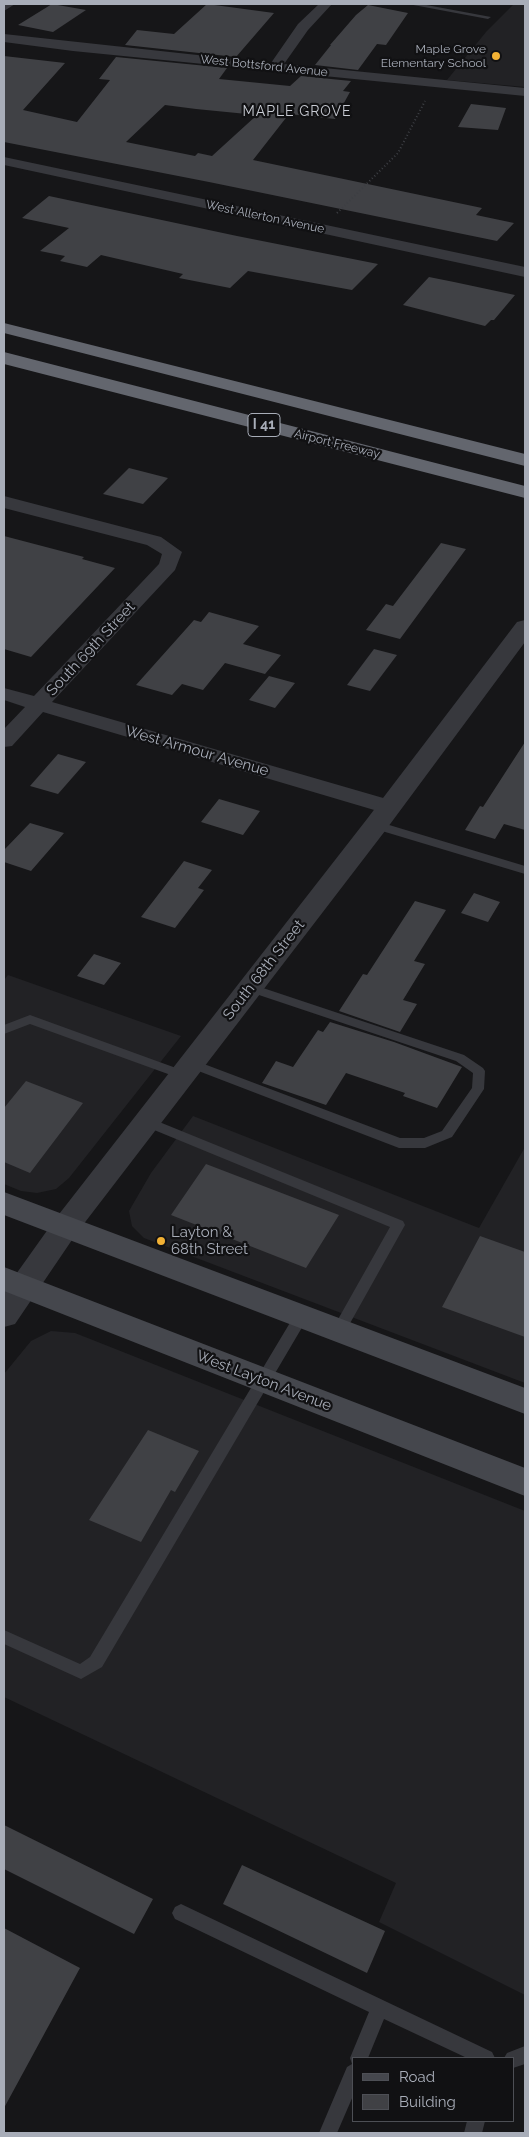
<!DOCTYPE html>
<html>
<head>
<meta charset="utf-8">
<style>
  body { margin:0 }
  #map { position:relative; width:529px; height:2137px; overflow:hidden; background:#161618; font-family:Raleway,sans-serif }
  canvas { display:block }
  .frame { position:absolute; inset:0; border:5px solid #a8adb8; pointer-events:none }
  .legend { position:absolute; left:352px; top:2057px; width:162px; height:65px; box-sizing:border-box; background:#111113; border:1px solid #4d4f55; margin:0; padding:6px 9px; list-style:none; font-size:15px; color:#a8adb8 }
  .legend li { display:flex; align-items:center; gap:10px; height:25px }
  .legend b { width:25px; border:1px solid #4d4f55 }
</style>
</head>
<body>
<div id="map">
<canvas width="529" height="2137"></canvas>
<div class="frame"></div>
<ul class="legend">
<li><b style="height:6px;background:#45474d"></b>Road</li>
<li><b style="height:14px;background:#404145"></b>Building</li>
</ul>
</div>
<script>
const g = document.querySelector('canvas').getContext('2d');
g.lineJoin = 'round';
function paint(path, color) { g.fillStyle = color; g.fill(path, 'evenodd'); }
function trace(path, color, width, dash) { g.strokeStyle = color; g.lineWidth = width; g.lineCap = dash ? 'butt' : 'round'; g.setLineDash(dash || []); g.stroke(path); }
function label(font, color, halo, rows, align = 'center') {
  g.font = font + ' Raleway,sans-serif'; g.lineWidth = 4.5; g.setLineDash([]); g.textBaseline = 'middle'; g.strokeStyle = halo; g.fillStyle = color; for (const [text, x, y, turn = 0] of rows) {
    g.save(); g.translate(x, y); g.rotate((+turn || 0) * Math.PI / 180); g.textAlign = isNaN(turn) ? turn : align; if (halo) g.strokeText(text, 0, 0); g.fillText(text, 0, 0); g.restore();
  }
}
paint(new Path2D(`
  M514,4H525V87L447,80L486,32Z
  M8,975L181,1036L69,1178L56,1189L37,1193L21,1191L4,1184V980Z
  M193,1116L479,1228L525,1147V1383L144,1238L132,1226L129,1211L151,1173Z
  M51,1331L75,1333L525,1511V1995L379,1922L396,1883L4,1697V1374L31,1341Z`), '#222225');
paint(new Path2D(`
  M52,4L86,10L53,32L18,25Z
  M207,4L274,13L236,57L125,45L137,30L174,34Z
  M368,5L408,13L386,45L377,44L358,70L315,65L331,45H330L356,15Z
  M4,56L65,63L23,110L77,122L110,80L99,79L116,57L227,68L219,79L290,86L301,76L351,81L343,91L350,92L335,119L289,114L253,160L482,208L476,215L514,223L497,241L209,182L4,142ZM165,105L196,109L257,115L212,156L198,153L195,156L126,142Z
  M471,104L506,108L498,130L458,127Z
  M49,196L237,236L378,264L352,290L248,271L230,288L179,278L183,274L101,255L87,267L60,261L65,256L40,251L69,228L22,218Z
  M429,277L454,282L515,295L494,320H491L485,326L403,305Z
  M129,468L168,478L143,504L103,494Z
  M4,536L84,557L82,559L115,568L31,657L4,649Z
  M441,543L466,549L400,639L366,630L386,604L393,606Z
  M209,612L259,626L243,644L281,655L265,674L225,663L203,690L182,684L172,695L136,685L194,620L201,622Z
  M374,649L397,655L370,691L347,685Z
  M269,676L295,683L275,708L249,700Z
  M525,742V830L504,824L495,839L465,830L480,806L483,807Z
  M58,754L86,762L58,794L30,786Z
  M219,799L260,811L243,835L201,822Z
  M30,823L64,833L31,871L4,862V850Z
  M184,861L212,870L198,888L204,890L175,928L141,917Z
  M474,893L500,902L488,922L461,913Z
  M415,901L446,910L414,961L425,964L403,1000L417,1004L400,1032L339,1011L363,974L367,975Z
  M94,954L121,963L104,985L77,976Z
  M330,1022L394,1042L462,1067L437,1108L403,1096L405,1093L346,1073L326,1105L262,1083L276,1061L293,1067L318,1030L323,1032Z
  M26,1081L83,1103L30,1173L4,1162V1108Z
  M206,1164L339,1215L306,1268L171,1215Z
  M480,1236L525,1252V1337L442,1307Z
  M148,1430L199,1451L175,1492L171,1490L141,1542L89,1520Z
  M4,1825L153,1899L134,1934L4,1869Z
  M242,1865L385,1931L367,1973L223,1904Z
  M4,1928L80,1968L4,2108Z`), '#404145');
trace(new Path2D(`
  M337,213L398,153L425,101`), '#3d3f44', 2, [1, 2.5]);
paint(new Path2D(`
  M408,4H421L491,17L488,19Z
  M376,821L525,866V874L372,828L370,825Z
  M251,984L464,1055L483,1068L485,1071L484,1089L452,1137L425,1148H399L188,1067L186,1064L188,1061H196L400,1138H424L442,1131L472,1088L473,1073L456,1061L247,991L245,988Z
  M30,1015L187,1072L189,1075L183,1080L179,1078L30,1024L4,1034V1025Z
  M147,1117L403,1221L405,1225L344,1334L339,1336L334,1334L332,1330L390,1227L142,1125L141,1122L142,1119Z
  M302,1309L307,1311L309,1315L307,1319L102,1667L81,1679L4,1644V1630L80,1664L90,1657L297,1311Z
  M181,1904L492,2052L495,2058H467L384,2019L368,2058H353V2096L337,2133H319L347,2067L352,2064L350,2058L369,2012L175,1919L172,1913L175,1907Z
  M525,2046V2064L513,2068V2058H504L507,2053Z
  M467,2121H485L482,2133H464Z`), '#37383d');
paint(new Path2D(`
  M4,4H15L4,11Z
  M319,4H332L308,30L284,64L525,88V96L73,51L4,42V34L271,63L298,24Z
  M4,157L525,267V277L4,165Z
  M4,496L161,537L182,552L175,570L52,702L397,802L400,807L397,812L389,814L381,812L43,712L12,746L4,747V729L25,707L4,700V688L34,696L159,564L162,554L147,545L4,508Z`), '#37383d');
paint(new Path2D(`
  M525,620V642L385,831L76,1234L15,1324L4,1327V1291L56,1218L367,819L517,622Z`), '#37383d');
paint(new Path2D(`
  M4,1192L525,1388V1414L4,1215Z
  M4,1267L525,1468V1496L4,1291Z`), '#45474d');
paint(new Path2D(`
  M4,323L525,454V466L4,333Z
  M4,352L525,486V498L4,364Z`), '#63666e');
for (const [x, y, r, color] of [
  [496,56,5,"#f2b134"],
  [161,1241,5,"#f2b134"]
]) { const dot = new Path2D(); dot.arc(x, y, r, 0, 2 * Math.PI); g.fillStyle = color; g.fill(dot); trace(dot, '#111113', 2); }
label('12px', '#a8adb8', '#111113', [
  ["Maple Grove",486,49],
  ["Elementary School",486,63]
], 'right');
label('12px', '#a8adb8', '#111113', [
  ["West Bottsford Avenue",264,66,6],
  ["West Allerton Avenue",265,217,12],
  ["Airport Freeway",337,444,14]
]);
g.letterSpacing = '1px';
label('14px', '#c9ccd4', '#111113', [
  ["MAPLE GROVE",297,112]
]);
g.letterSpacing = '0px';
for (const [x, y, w] of [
  [264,425,32]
]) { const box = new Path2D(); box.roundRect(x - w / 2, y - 11.5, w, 23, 4); g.fillStyle = '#111113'; g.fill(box); trace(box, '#a8adb8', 1); }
label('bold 14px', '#a8adb8', null, [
  ["I 41",264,425]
]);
label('15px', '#a8adb8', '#111113', [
  ["South 69th Street",91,649,-47],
  ["West Armour Avenue",197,751,16],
  ["South 68th Street",264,970,-52],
  ["West Layton Avenue",264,1381,21]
]);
label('15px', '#a8adb8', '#111113', [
  ["Layton &",171,1232],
  ["68th Street",171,1249]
], 'left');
</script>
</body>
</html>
